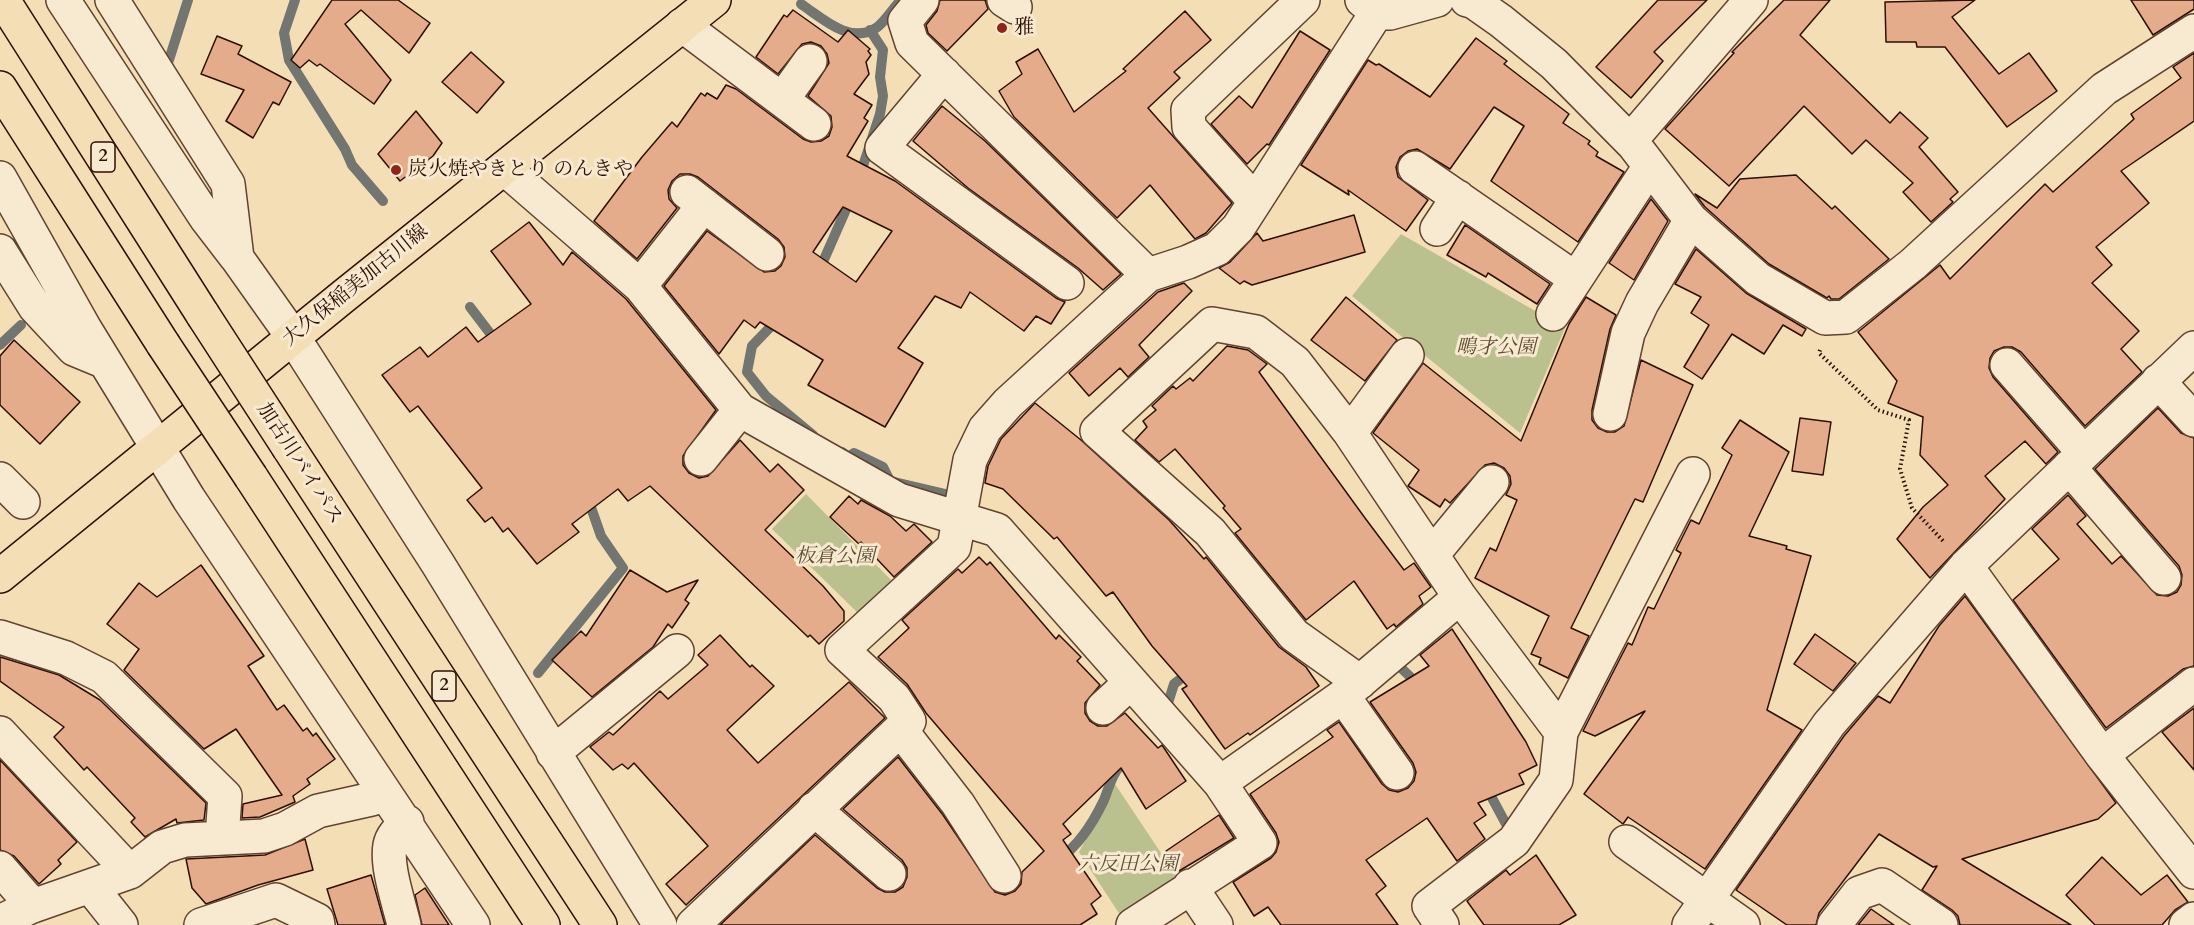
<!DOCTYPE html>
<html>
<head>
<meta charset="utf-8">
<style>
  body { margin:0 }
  canvas { display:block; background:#f4deb6 }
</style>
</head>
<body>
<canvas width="2194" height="925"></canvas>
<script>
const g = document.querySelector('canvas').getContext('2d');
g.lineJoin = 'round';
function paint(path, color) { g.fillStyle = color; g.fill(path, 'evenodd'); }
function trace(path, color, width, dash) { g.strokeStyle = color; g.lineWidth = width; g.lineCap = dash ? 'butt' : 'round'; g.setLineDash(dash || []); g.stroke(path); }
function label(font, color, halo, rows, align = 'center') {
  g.font = font + ' Cardo,"Noto Serif JP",serif'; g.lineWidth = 6; g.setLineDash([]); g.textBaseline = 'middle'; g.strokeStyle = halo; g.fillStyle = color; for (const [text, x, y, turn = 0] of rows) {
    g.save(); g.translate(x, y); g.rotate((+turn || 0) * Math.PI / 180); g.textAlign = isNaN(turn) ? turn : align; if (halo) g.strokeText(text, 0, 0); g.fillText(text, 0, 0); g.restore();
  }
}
paint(new Path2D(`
  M1401,234L1565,328L1520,433L1352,296Z
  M806,494L897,586L863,618L772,529Z
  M1115,784L1179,880L1122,918L1079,852Z`), '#bac18e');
trace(new Path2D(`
  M295,0L284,33L289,60L345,149L352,165L383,201
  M801,4C822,18 850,45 876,28C885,22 893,8 901,0
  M169,60L188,0
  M859,178L880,114L883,96L880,77L883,50L870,30
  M819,271L851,198
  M470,307L499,345
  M780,317L752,346L747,372L766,396L813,435
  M0,345L21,325
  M842,452L849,457L854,453L883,467L890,481L954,496
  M1400,667L1421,687
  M538,673L623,568L601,536L587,496
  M1168,703L1174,684L1191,671
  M1485,785L1506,824
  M1059,859C1078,846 1094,821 1104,800C1109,788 1111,776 1120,766`), '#727570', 10);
const building = new Path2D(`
  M332,0H398L430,23L409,53L361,10L345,24L391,80L374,104L320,64L317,66L309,60L300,68L291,60Z
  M940,0H985L988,9L947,51L928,33L926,25L937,11Z
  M1658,0H1707L1654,52L1663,61L1631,98L1596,67Z
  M1784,0H1830L1800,35L1890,123L1900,112L1928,138L1919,147L1958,192L1950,199L1953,202L1931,222L1903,192L1913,183L1866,140L1852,154L1804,106L1729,186L1665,129L1734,53L1732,52Z
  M1975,0L1952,17L1999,74L2029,53L2057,91L2007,127L1945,47H1917L1916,42H1886L1885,2Z
  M2131,0H2194V9L2153,35Z
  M793,10L838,42L848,30L870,49L868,51L871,55L866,62L869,74L854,94L872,105L864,118L868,121L847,156L895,181L1056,298L1065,302L1051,324L1036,316L1024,331L970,292L961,308L935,296L898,348L923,363L885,427L808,385L823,360L760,322L755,328L744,320L719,354L664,286L707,231L764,272L775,271L781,266L785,257L784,247L778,239L698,177L690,174H680L672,181L668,190L669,199L677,208L637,259L594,221L642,157L672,122L677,127L701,93L705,96L707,93L717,99L726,85L736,89L803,139L811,142L821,141L829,136L832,127L831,116L808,96L829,63L827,54L821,46L811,42L802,44L778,74L756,57L784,15L787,17ZM843,207L892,231L856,282L813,252Z
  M1185,11L1211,40L1174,72L1180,78L1148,108L1232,203L1206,233L1195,239L1150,185L1117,218L1014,117L999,91L1022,74L1016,62L1038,49L1074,112L1126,71L1123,69Z
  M1300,31L1330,50L1269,145L1267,144L1247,164L1211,124L1239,96L1252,108Z
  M217,36L242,46L238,54L291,82L279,105L273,102L253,138L226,121L244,90L201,74Z
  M1476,38L1507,61L1504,64L1569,114L1563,123L1590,141L1588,144L1598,152L1596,156L1624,172L1578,242L1491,181L1524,126L1494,107L1450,169L1417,149L1408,151L1400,157L1396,167L1398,177L1428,200L1406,231L1348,190L1349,195L1301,165L1368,60L1376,65L1379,64L1430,97Z
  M471,52L504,82L477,113L442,82Z
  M2194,53V121L2121,171L2149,203L2096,247L2112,265L2092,283L2139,331L2121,349L2142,372L2085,426L2021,352L2012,347H2004L1994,351L1990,358L1989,368L1993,377L2058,452L2046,464L2025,441L1985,476L2005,499L1930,578L1897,539L1923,507L1948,485L1920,455L1923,417L1888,403L1897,381L1858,332L1940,265L1950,279L2045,184L2053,192L2134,119L2131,114L2181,78L2173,67Z
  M942,106L985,141L1121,274L1103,290L1078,268L968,188L913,141Z
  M416,111L442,143L433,156L400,181L378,154Z
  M1796,175L1832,209L1835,206L1889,259L1839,299H1831L1829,296L1827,298L1769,264L1705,207L1695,194L1717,208L1740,179Z
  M1651,199L1668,221L1634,280L1609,263Z
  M1354,215L1365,252L1252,285L1244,281L1240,284L1219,268L1230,262L1257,233L1263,241Z
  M529,222L563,265L572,252L626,299L716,410L683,456V465L689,473L699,478L708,476L740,440L770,472L778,464L804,490L765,530L823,586L844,611V621L819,644L810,635L808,637L650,486L628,501L618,489L572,524L579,532L537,564L508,528L503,532L492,517L485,522L467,500L482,488L418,406L410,412L382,375L420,347L428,357L466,327L478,342L531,304L491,251Z
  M1465,225L1550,284L1537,304L1488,273L1486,277L1447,255Z
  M1696,249L1746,293L1806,329L1802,336L1783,325L1764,354L1732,334L1702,379L1684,367L1709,325L1691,313L1701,297L1675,284Z
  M1184,283L1192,291L1139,345L1149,357L1128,377L1120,368L1089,396L1069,373L1158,292Z
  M1346,297L1397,340L1365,381L1311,340Z
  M1586,297L1616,315L1610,329L1592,410V420L1598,428L1607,432H1615L1624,426L1641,360L1693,385L1643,502L1635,499L1571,628L1589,636L1568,678L1539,664L1541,658L1531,654L1549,616L1475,578L1490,548L1496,551L1517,500L1506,495L1511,484L1510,476L1504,468L1494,463L1485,465L1450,503L1445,499L1440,507L1408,486L1419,470L1373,433L1423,363L1521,441L1569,324Z
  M14,340L80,402L40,444L0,405V356Z
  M1227,346L1248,350L1267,364L1259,372L1365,518L1404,570L1414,563L1431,587L1419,596L1423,604L1396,627L1394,624L1387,629L1354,581L1306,620L1235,533L1241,529L1223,508L1225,506L1175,449L1159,462L1135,440L1147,427L1143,421L1156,410L1152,406L1173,386L1176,389L1190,378L1193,381Z
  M1035,403L1081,440L1169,520L1204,559L1206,557L1279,647L1306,667L1319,686L1250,735L1248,733L1225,749L1182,689L1187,686L1152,646L1113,592L1106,596L1057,537L1054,539L1003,489L985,483L988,466L1001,439Z
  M2158,408L2181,433L2194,438V666L2183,669L2106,728L2013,600L2059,559L2032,529L2068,495L2086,516L2077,524L2112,564L2121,556L2157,595L2168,596L2177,592L2181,585L2182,575L2179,566L2095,469Z
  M1800,418L1831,422L1823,475L1792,471Z
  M1740,420L1789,452L1749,536L1787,546L1786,549L1811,556L1767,710L1802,730L1705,869L1628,817L1623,824L1584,794L1645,711L1595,736L1583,731L1628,643L1632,645L1648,607L1654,609L1681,553L1676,550L1691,520L1699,524L1732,455L1722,448Z
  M849,496L858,504L861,500L890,516L906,531L914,524L932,542L894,577L861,542L859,544L830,517Z
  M979,557L987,565L990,562L1056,639L1059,635L1081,657L1077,661L1100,685L1085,703V713L1090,721L1098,726H1107L1125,713L1158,748L1162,745L1186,781L1146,809L1121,768L1063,824L1071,834L1063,840L1101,896L1091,904L1097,914L1080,925H720L815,835L877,888L885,892H895L903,887L907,877V868L902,860L843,809L898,757L943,815L995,892L1005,895L1015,891L1021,884L1022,872L1044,851L926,713L907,684L878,657L909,628L902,620L958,569L962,573Z
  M201,565L264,656L248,666L277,710L284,705L303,731L307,728L313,736L316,733L335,759L307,779L310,784L293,796L295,802L260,817L242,818L243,804L282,795L236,729L204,749L124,670L139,649L107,624L139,583L157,597Z
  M630,570L667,592L698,580L685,600L689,603L672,628L668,624L653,647L592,697L552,660L581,631L586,636Z
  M1965,596L2116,803L2098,819L1962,859L2071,925H1960L1958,916L1952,910L1922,890L1937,866L1933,867L1879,834L1819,913L1816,925H1787L1736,890L1844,736L1878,696L1890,703L1939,626Z
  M1452,629L1526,742L1537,765L1519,774L1524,784L1478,803L1486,815L1474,823L1485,839L1457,861L1427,818L1366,860L1386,886L1376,894L1398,925H1281L1268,907L1254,916L1233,882L1271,858L1276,852L1279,842L1276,833L1250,794L1333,737L1327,730L1339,722L1382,784L1389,790L1398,792L1408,788L1414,781L1416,772L1413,763L1370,702L1429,666L1420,655Z
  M1815,634L1856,663L1833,691L1794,664Z
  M720,635L750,667L752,665L774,686L727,730L758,763L849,682L885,718L686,905L666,884L708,846L634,763L628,769L622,764L613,770L590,747L609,732L613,735L660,691L668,699L708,665L698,655Z
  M0,657L59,675L100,700L206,803L204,820L177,823L176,819L145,837L131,822L135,818L87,767L84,770L54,737L64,727L0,681Z
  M2194,708V770L2162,732Z
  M0,760L77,842L58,860L61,864L39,884L14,856L0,850Z
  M1219,815L1234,838L1179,871L1166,851Z
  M305,839L313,870L258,885L206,904L192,888L186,859L265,855Z
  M1536,855L1576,915L1559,925H1484L1467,901L1506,870L1510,875Z
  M2102,857L2141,895L2167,875L2188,902L2175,910L2162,925H2095L2066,895Z
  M371,875L385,925H338L327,889Z
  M425,888L449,925H422L415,895Z
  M1871,909L1894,925H1858Z`);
paint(building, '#e4ac8a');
trace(building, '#2e0f04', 1.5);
const minor = new Path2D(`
  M63,0L206,218L236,257
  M112,0L228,184L237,258L293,337L438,564L660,925
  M922,0L905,21L912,43L1148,275
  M1004,0L1015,7
  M1362,0L1377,12L1390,13L1437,0
  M1467,0L1474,2L1501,21L1554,64L1634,145L1691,220L1758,279L1825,318L1846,317L1913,264L2104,89L2194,31
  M682,25L814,124
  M944,74L882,148L1067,283
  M782,100L810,61
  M1630,141L1751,0
  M504,168L640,286L740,410L899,500L997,530L1220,783L1260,843L1133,925
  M1415,168L1576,279
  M0,178L85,329L189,499L473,925
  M687,192L767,254
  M1254,200L1189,127L1188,110L1303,0
  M1437,229L1458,197
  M0,251L35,307L74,349L103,361
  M640,286L704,205
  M1553,314L1650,166
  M2007,365L2084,453
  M2158,381L2194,420
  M1610,414L1628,333L1642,303L1691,220
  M1350,433L1407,355
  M701,459L740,410
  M2069,467L2164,578
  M0,479L23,502
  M1432,555L1492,482
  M1966,566L2102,755L2194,872
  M0,637L66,658L104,677L225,796L222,838
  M1360,682L1294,635L1210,532L1097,431L1212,324L1256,332L1295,362L1350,433L1460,597L1561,732
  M1343,696L1397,773
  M1103,708L1130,683
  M900,729L958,804L1004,876
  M0,733L130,872
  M553,753L677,651
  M2102,755L2194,684
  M1220,783L1343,696L1460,597
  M814,809L889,874
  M1626,842L1743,925
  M0,868L33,906
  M90,886L121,925
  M1190,886L1216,925
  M0,922L30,907L130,872L162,847L185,840L264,836L285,829L318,811L372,799
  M201,925L276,900L317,920L318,925
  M404,925C399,903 386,867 390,845C392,835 400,829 407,822
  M693,925L909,721L894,698L842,650L954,547L970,460L985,429L1008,403L1148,275L1188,262L1217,249L1238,228L1377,12
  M1442,925L1429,906L1514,841L1556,780L1561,732L1693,474
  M1689,925L1829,724L1966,566L2194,348
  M1834,925L1859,893L1882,885L1941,925
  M2186,925L2194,919`);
const major = new Path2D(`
  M0,576L345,295L714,0`);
const highway = new Path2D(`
  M3,0L203,315
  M0,88L163,344
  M289,448L600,925
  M251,477L543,925`);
trace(minor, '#604330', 36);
trace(major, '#2e0f04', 36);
trace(highway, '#2e0f04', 36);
trace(new Path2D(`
  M1820,350L1819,353L1878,410L1909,420L1900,469L1912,508L1945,543`), '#2e0f04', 4, [1.5, 3]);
trace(minor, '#f8ead0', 33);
trace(major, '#f4deb6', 33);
trace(highway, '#f4deb6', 33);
const highwayBridge = new Path2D(`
  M203,315L289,448
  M163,344L251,477`);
trace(highwayBridge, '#2e0f04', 36, []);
trace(highwayBridge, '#f4deb6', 33);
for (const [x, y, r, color] of [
  [1002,28,6,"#8f2418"],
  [396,170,6,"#8f2418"]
]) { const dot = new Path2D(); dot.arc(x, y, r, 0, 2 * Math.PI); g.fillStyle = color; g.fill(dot); trace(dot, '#f8ead0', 2); }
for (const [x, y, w] of [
  [103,157,24],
  [444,686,24]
]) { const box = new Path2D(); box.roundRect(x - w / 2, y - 15, w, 30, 4.5); g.fillStyle = '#f8ead0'; g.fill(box); trace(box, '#2e0f04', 1.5); }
label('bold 18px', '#2e0f04', null, [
  ["2",103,157],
  ["2",444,686]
]);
label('20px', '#2e0f04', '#f8ead0', [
  ["雅",1014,28],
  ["炭火焼やきとり のんきや",408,170]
], 'left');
label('20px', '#2e0f04', '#f8ead0', [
  ["大久保稲美加古川線",356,286,-39],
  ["加古川バイパス",299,464,57]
]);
label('italic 20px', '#5f4d34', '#f8ead0', [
  ["鴫才公園",1496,348],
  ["板倉公園",835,557],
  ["六反田公園",1128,865]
]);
</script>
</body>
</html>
